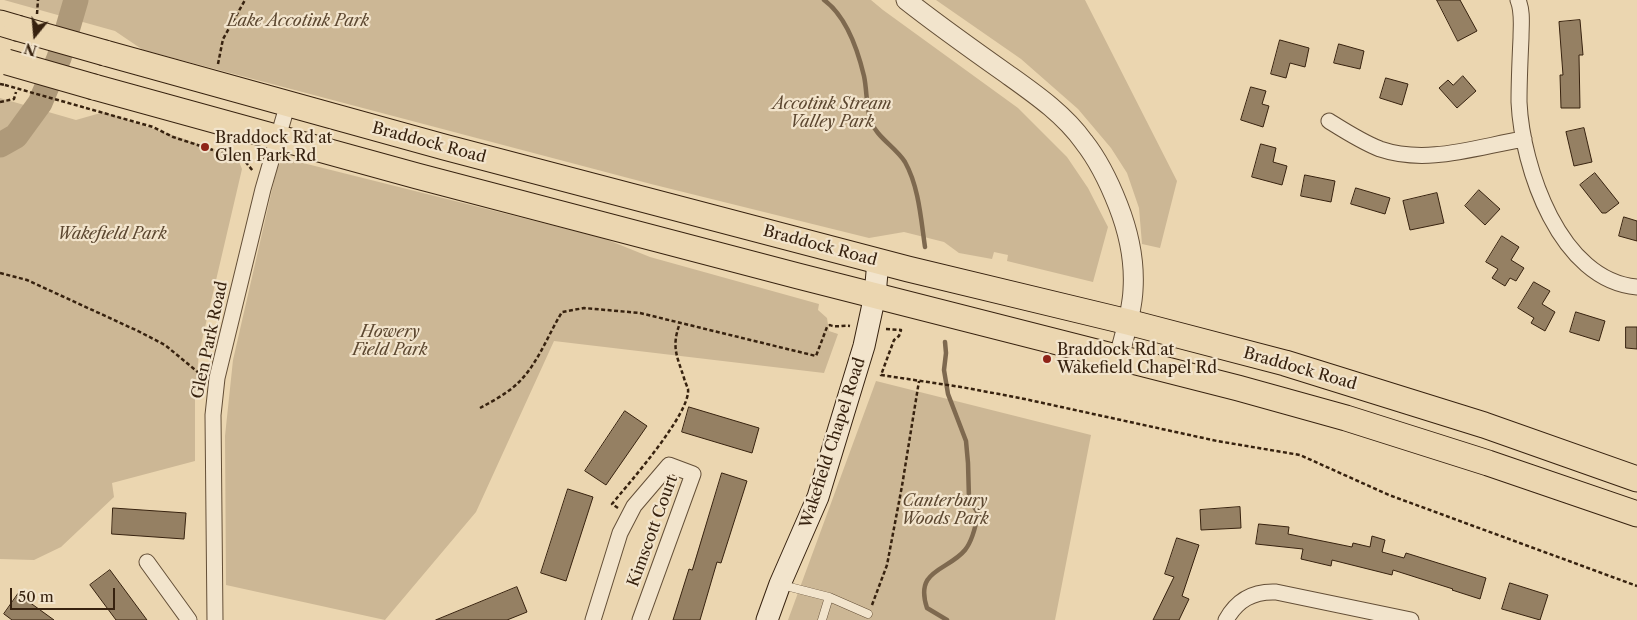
<!DOCTYPE html>
<html>
<head>
<meta charset="utf-8">
<style>
  body { margin:0 }
  #map { position:relative; width:1637px; height:620px; overflow:hidden; background:#ebd6b0; font-family:"Libre Caslon Text",serif }
  canvas { display:block }
  .north { position:absolute; left:10px; top:10px; width:50px; height:50px; -webkit-text-stroke:4px #f2e4cc; paint-order:stroke; rotate:197deg; font-size:14px; font-weight:700; line-height:20px; text-align:center; color:#37220f }
  .north::after { content:''; display:block; margin:auto; width:18px; height:22px; background:#37220f; clip-path:polygon(50% 0,100% 100%,50% 72%,0 100%) }
  .scale { position:absolute; left:10px; top:588px; width:105px; height:22px; box-sizing:border-box; border:2px solid #37220f; border-top:0; padding-left:6px; font-size:15px; line-height:18px; white-space:nowrap; color:#37220f; -webkit-text-stroke:4px #f2e4cc; paint-order:stroke }
</style>
</head>
<body>
<div id="map">
<canvas width="1637" height="620"></canvas>
<div class="north">N</div>
<div class="scale">50 m</div>
</div>
<script>
const g = document.querySelector('canvas').getContext('2d');
g.lineJoin = 'round';
function paint(path, color) { g.fillStyle = color; g.fill(path, 'evenodd'); }
function trace(path, color, width, dash) { g.strokeStyle = color; g.lineWidth = width; g.lineCap = dash ? 'butt' : 'round'; g.setLineDash(dash || []); g.stroke(path); }
function label(font, color, halo, rows, align = 'center') {
  g.font = font + ' "Libre Caslon Text",serif'; g.lineWidth = 4.5; g.setLineDash([]); g.textBaseline = 'middle'; g.strokeStyle = halo; g.fillStyle = color; for (const [text, x, y, turn = 0] of rows) {
    g.save(); g.translate(x, y); g.rotate((+turn || 0) * Math.PI / 180); g.textAlign = isNaN(turn) ? turn : align; if (halo) g.strokeText(text, 0, 0); g.fillText(text, 0, 0); g.restore();
  }
}
paint(new Path2D(`
  M4,0H871L883,10L1018,108L1067,157L1088,188L1108,227L1093,282L1007,261L1008,255L994,252L992,259L959,253L944,242L904,232L869,238L651,184L143,50L115,31Z
  M936,0H1085L1177,181L1160,248L1142,244L1139,208L1127,173L1111,148L1078,109L1021,59Z
  M0,98L76,120L104,112L237,157L242,169L199,353L195,396V461L112,483L114,497L61,547L34,560L0,559Z
  M287,159L603,238L650,257L819,304L818,310L827,318L829,331L838,334L824,373L554,341L476,512L385,620L226,585L225,436L233,360L277,168L281,162Z
  M876,381L1091,435L1055,620H788Z`), '#ccb795');
trace(new Path2D(`
  M824,0C846,16 858,51 864,76C867,90 866,105 870,118C875,137 895,146 905,162C919,187 921,220 925,247
  M945,342L946,353L944,370L948,394L966,441L968,463L969,499L978,513C976,525 973,540 965,550C948,571 914,569 927,608L947,620`), '#7e694f', 4.5);
trace(new Path2D(`
  M0,145L16,136L40,103L59,58L76,0`), '#ae9979', 25);
const building = new Path2D(`
  M1437,0H1460L1477,31L1458,41Z
  M1580,20L1583,55H1579L1580,108H1561L1560,75H1563L1559,22Z
  M1280,40L1309,48L1305,67L1290,63L1286,78L1271,74Z
  M1339,44L1364,51L1360,69L1334,63Z
  M1463,76L1476,91L1457,108L1439,88L1448,80L1453,85Z
  M1386,78L1408,84L1402,105L1380,98Z
  M1251,87L1266,91L1262,104L1269,106L1263,127L1241,120Z
  M1584,128L1592,162L1574,166L1566,132Z
  M1261,144L1276,148L1273,162L1287,166L1282,185L1252,177Z
  M1595,173L1619,203L1606,213H1602L1580,185Z
  M1305,175L1335,181L1331,202L1301,196Z
  M1356,188L1390,198L1385,214L1351,204Z
  M1479,190L1500,209L1485,225L1465,206Z
  M1437,193L1444,223L1410,230L1403,201Z
  M1624,217L1637,221V241L1619,236Z
  M1502,236L1519,247L1511,260L1524,268L1516,281L1510,278L1505,286L1492,278L1498,269L1486,262Z
  M1534,282L1550,291L1542,304L1555,312L1545,331L1531,323L1534,318L1518,308Z
  M1576,312L1605,321L1599,341L1570,332Z
  M1626,327H1637V349L1626,348Z
  M689,407L759,428L752,453L682,432Z
  M625,411L647,426L606,485L585,471Z
  M722,473L747,481L721,563L717,562L700,620H673L689,569L692,570Z
  M568,489L593,497L566,581L541,573Z
  M1240,507L1241,528L1201,530L1200,510Z
  M113,508L186,513L184,539L112,534Z
  M1259,524L1289,527L1288,534L1352,547L1353,543L1370,547L1372,536L1385,540L1382,552L1404,558L1406,553L1486,578L1480,599L1452,590L1453,589L1393,570L1392,575L1332,560L1331,566L1301,559L1303,549L1256,544Z
  M1177,538L1199,545L1182,596L1189,599L1179,620H1153L1174,577L1165,574Z
  M110,570L147,620H116L90,585Z
  M1510,583L1548,595L1540,620L1502,609Z
  M517,587L527,612L507,620H436Z
  M18,594L54,620H12L4,614Z`);
paint(building, '#958063');
trace(building, '#37220f', 1);
const service = new Path2D(`
  M782,585L829,597L822,620
  M829,597L868,614`);
const minor = new Path2D(`
  M1518,0C1523,12 1521,25 1521,38C1520,59 1519,81 1519,102C1522,167 1560,281 1637,287
  M1329,121C1345,131 1362,142 1380,149C1427,165 1476,147 1524,139
  M147,562L189,620
  M215,620L213,415L217,378L263,189L288,103
  M593,620L620,533L634,506L669,465L693,474L640,620
  M1226,620C1237,600 1253,591 1276,592L1411,620`);
const tertiary = new Path2D(`
  M906,0C939,26 973,50 1007,74C1035,94 1064,114 1084,142C1099,161 1109,182 1118,205C1129,233 1135,260 1133,290C1132,313 1124,336 1119,357`);
const secondary = new Path2D(`
  M767,620L780,584L818,497L864,346L875,295L878,261`);
const primary = new Path2D(`
  M0,23L17,28
  M105,53L444,147L908,269L1128,322L1285,363L1484,425L1637,479
  M94,87L417,176L798,276L1238,388L1346,418L1488,463L1637,514`);
trace(service, '#644f37', 9);
trace(minor, '#644f37', 17);
trace(tertiary, '#644f37', 21);
trace(secondary, '#37220f', 23);
trace(primary, '#37220f', 27);
trace(new Path2D(`
  M37,14L38,0
  M218,64L223,39L245,0
  M0,84L5,85
  M0,102L14,99L16,92
  M86,108L153,127L173,137L244,160L253,171
  M0,273L27,280L138,331L165,345L199,373L205,375
  M886,329L901,330L899,336L894,340L881,375L961,387L1020,398L1217,441L1300,455L1389,495L1637,586
  M480,408C493,401 508,393 519,382C538,363 548,335 562,312L584,308L640,313L816,356L827,327L830,325C836,328 843,325 850,326
  M618,508L612,504C629,483 691,413 688,389C687,386 685,382 684,378C677,356 671,347 680,323
  M872,605L887,565L902,486L919,381`), '#37220f', 2.5, [4, 2.5]);
trace(service, '#f2e4cc', 8);
trace(minor, '#f2e4cc', 15);
trace(tertiary, '#f2e4cc', 19);
trace(secondary, '#f2e4cc', 21);
trace(primary, '#ebd6b0', 25);
const primaryBridge = new Path2D(`
  M17,28L105,53
  M7,62L94,87`);
trace(primaryBridge, '#37220f', 27, []);
trace(new Path2D(`
  M5,85L86,108`), '#37220f', 2.5, [4, 2.5]);
trace(primaryBridge, '#ebd6b0', 25);
for (const [x, y, r, color] of [
  [205,147,5,"#8f2418"],
  [1047,359,5,"#8f2418"]
]) { const dot = new Path2D(); dot.arc(x, y, r, 0, 2 * Math.PI); g.fillStyle = color; g.fill(dot); trace(dot, '#f2e4cc', 2); }
label('italic 16px', '#5c4730', '#f2e4cc', [
  ["Lake Accotink Park",298,21],
  ["Accotink Stream",832,104],
  ["Valley Park",832,122],
  ["Wakefield Park",112,234],
  ["Howery",390,332],
  ["Field Park",390,350],
  ["Canterbury",945,501],
  ["Woods Park",945,519]
]);
label('16px', '#37220f', '#f2e4cc', [
  ["Braddock Rd at",215,138],
  ["Glen Park Rd",215,156],
  ["Braddock Rd at",1057,350],
  ["Wakefield Chapel Rd",1057,368]
], 'left');
label('16px', '#37220f', '#f2e4cc', [
  ["Braddock Road",429,143,15],
  ["Braddock Road",820,246,15],
  ["Glen Park Road",210,340,-78],
  ["Braddock Road",1300,369,16],
  ["Wakefield Chapel Road",833,443,-72],
  ["Kimscott Court",653,531,-70]
]);
</script>
</body>
</html>
